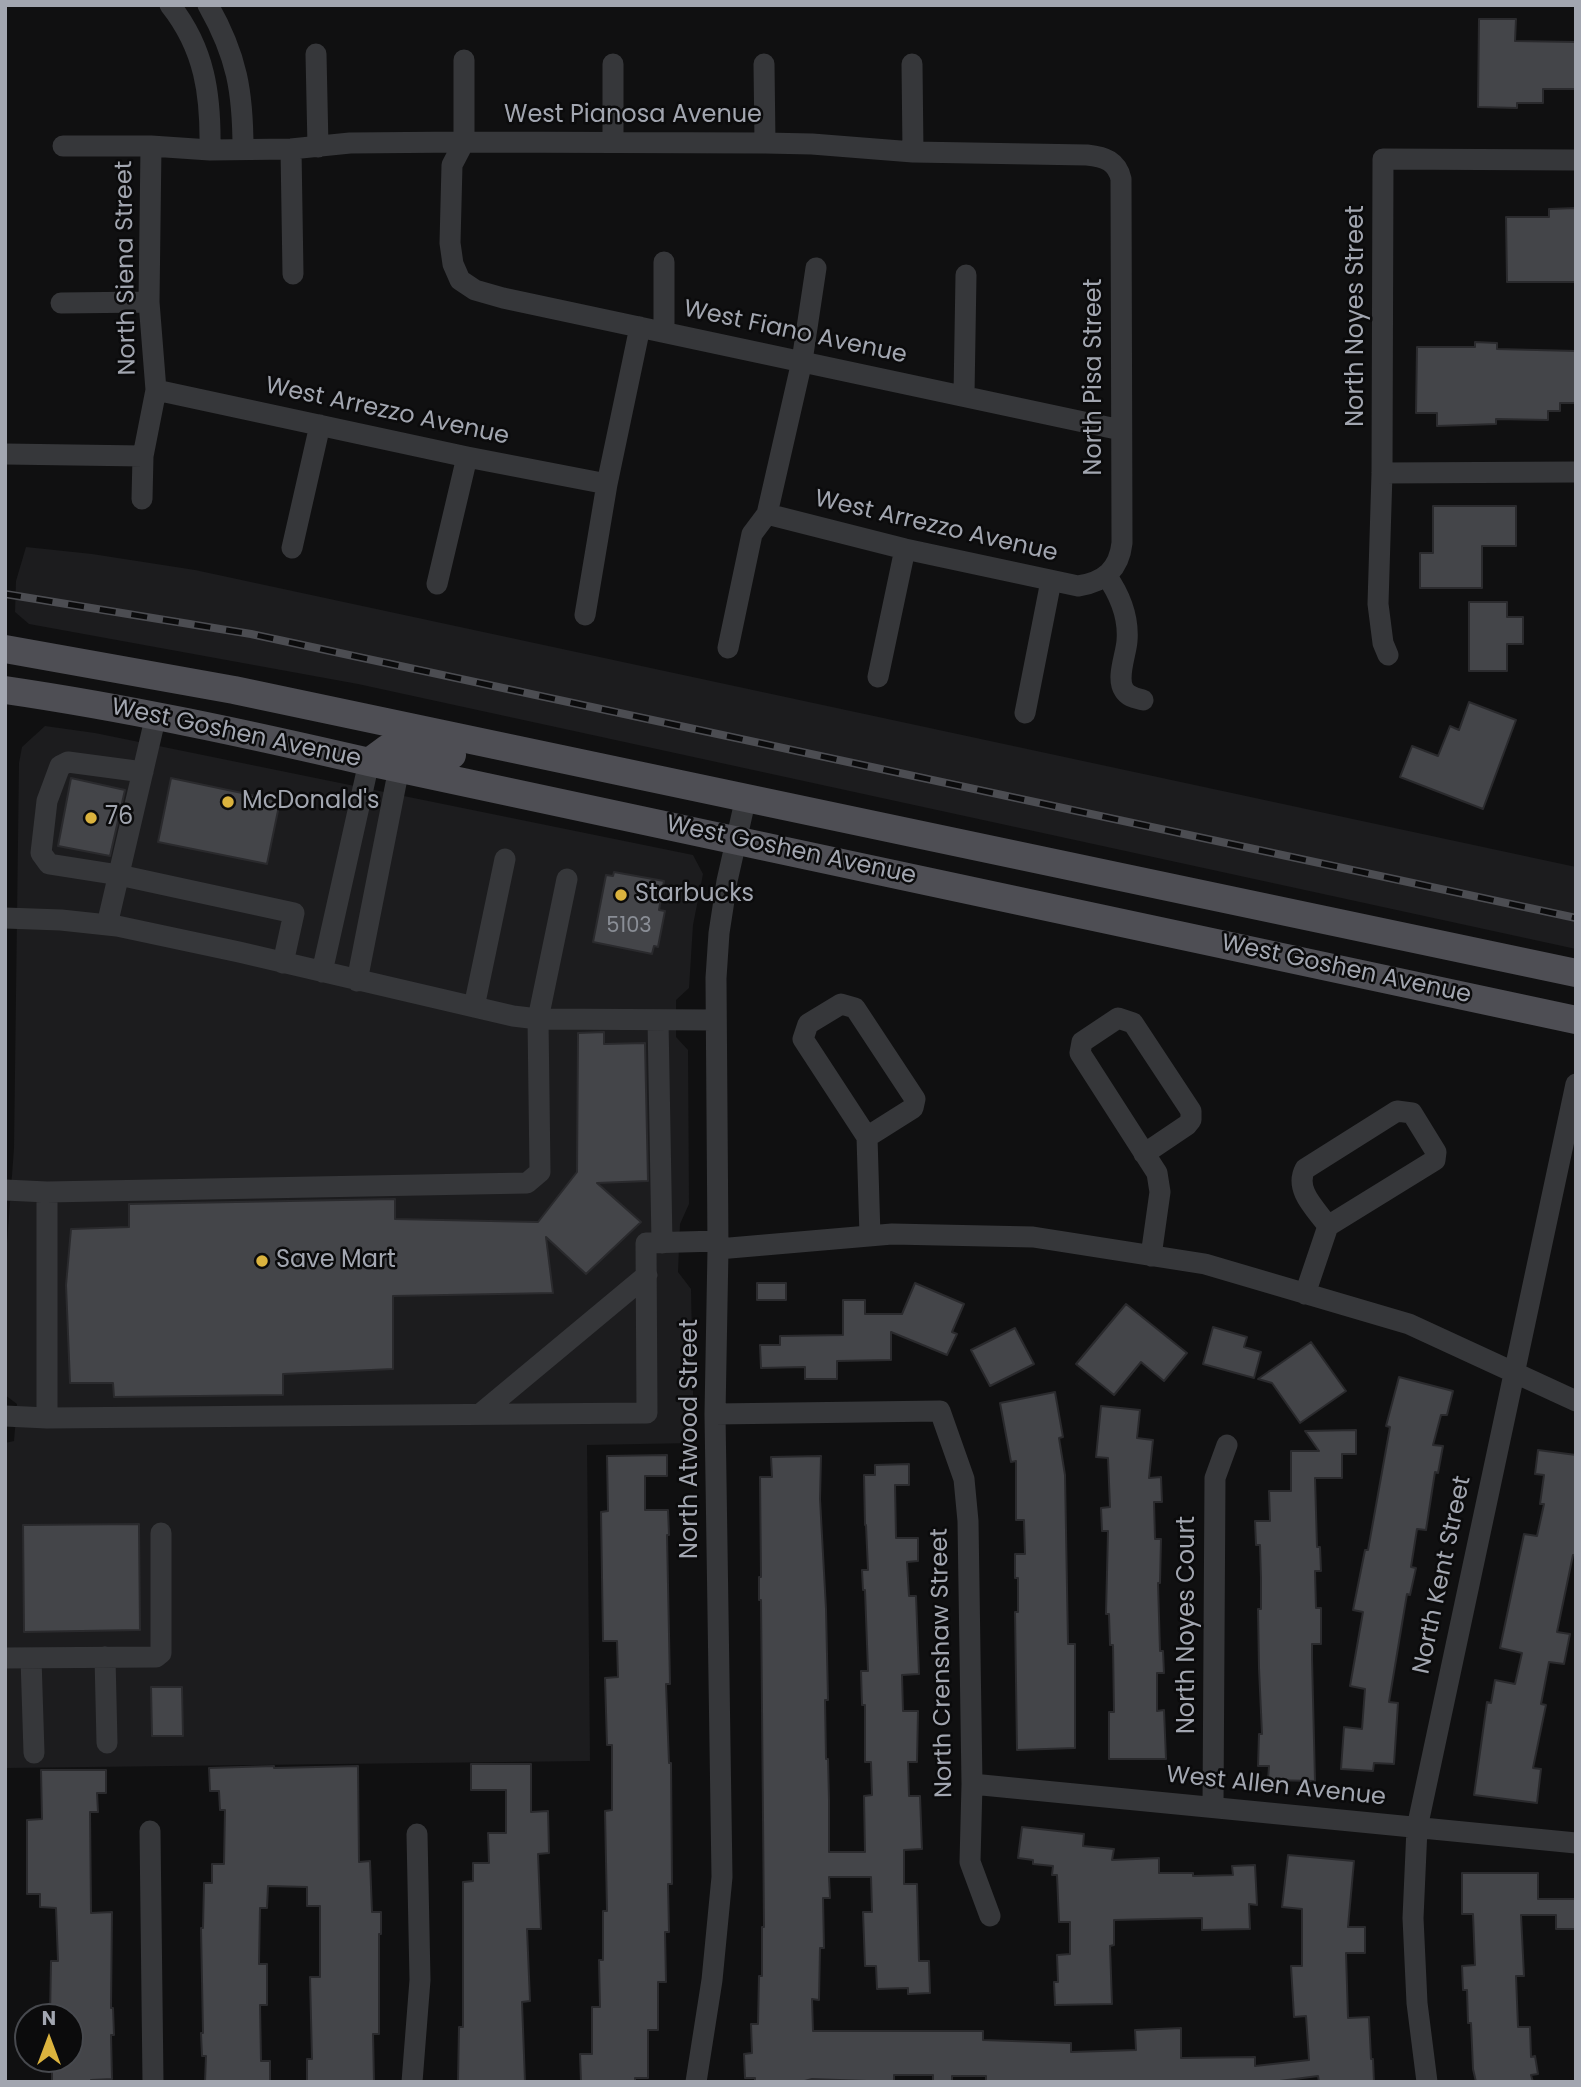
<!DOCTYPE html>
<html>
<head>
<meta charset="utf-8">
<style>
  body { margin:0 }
  #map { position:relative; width:1581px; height:2087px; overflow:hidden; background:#101011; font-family:Poppins,sans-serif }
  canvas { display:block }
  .frame { position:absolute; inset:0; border:7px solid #a2a6b0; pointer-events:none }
  .north { position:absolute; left:14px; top:2003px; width:70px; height:70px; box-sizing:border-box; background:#0b0b0c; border:2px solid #47494e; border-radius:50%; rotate:0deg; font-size:19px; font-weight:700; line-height:28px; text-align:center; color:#a2a6b0 }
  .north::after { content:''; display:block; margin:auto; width:24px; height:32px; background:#dbb33e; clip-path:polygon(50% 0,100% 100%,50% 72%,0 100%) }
</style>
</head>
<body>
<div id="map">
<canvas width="1581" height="2087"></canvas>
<div class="frame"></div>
<div class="north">N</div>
</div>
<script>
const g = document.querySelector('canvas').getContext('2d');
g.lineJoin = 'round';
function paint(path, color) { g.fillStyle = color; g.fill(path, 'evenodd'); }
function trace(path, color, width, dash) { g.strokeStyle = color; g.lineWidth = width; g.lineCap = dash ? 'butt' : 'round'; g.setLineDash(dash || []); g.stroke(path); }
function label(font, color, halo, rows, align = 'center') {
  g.font = font + ' Poppins,sans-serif'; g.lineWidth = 5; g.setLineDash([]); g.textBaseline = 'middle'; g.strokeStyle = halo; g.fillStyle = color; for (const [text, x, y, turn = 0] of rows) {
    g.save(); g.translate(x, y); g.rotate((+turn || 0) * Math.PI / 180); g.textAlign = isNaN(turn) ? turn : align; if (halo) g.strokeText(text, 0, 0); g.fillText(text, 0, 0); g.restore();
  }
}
paint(new Path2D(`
  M26,547L92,554L195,570L1576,867V949L358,684L29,624L15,612L16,581Z
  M45,726L95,733L693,855L703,874L693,925L689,988L676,1000V1037L688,1050L689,1204L680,1224L678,1272L691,1289L694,1443L587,1445L590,1761L5,1768V1443L14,1441L17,1404L5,1395V1270L14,1148L19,763L22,747Z`), '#1c1c1e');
const building = new Path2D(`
  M1479,19H1516L1515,41L1576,42V89H1543V103H1517V108L1478,107Z
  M1576,208V282H1507L1506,217H1549V209Z
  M1475,342L1497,343V349L1576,351V403H1560V411H1548V420L1496,419V424L1437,426V413H1416L1417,347H1475Z
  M1433,506H1516V546H1482V588H1420V553H1433Z
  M1469,602H1507V617H1523V644H1507V671H1469Z
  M1469,702L1516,720L1483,809L1400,777L1412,746L1438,756L1450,726L1459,730Z
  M71,778L125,790L110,856L58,846Z
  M171,778L280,801L267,864L158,842Z
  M614,872L664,881L659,910L665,911L658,947L654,946L652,954L593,942L606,875L613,876Z
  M604,1032V1044L645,1043L648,1181L597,1183L641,1222L586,1274L546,1237L553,1293L393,1296V1369L283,1374V1395L114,1397L113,1383H70L66,1285L71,1229L129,1227V1204L395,1199V1219L538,1222L577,1172L578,1033Z
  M757,1283H786V1300H757Z
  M915,1283L964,1304L952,1332L957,1334L947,1355L891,1332V1360L837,1361V1379H805V1367L761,1368L760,1345H780V1336L843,1335V1300H865V1314H902Z
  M1126,1304L1187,1353L1164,1381L1141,1362L1114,1395L1076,1364Z
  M1213,1327L1247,1337L1244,1347L1261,1352L1254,1378L1203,1364Z
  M1015,1328L1034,1364L990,1386L971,1350Z
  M1311,1342L1346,1391L1300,1423L1272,1383L1258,1379Z
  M1399,1377L1453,1391L1447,1415H1441L1433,1445L1443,1446L1438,1473L1435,1472L1426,1530L1417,1529L1411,1567L1416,1568L1410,1595L1407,1594L1389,1702L1398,1703L1394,1764L1374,1763L1373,1771L1341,1769L1344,1727L1362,1729L1365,1689L1350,1686L1363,1612L1353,1610L1365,1550H1368L1390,1427L1386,1426Z
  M1055,1392L1063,1437L1059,1438L1065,1475L1068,1644H1075V1748L1017,1750L1015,1612H1018V1578H1015V1554H1025L1024,1520H1016V1461L1011,1462L1000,1403Z
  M1101,1406L1140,1410L1137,1438L1153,1440L1149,1478L1161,1477L1162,1502H1154L1155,1539H1161L1160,1583H1158L1160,1651H1163L1164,1673H1157V1711L1164,1710L1166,1759H1109V1712H1114L1113,1645H1110L1109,1614H1106L1108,1531H1102L1101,1508L1110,1507L1108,1458L1096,1457Z
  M1356,1430V1454H1342V1478H1315L1317,1547H1320L1321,1571H1315L1316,1608H1321V1644H1312V1658L1315,1781L1268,1780L1269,1766H1258L1259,1734H1262L1259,1668L1258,1609H1261V1579L1260,1545H1256L1255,1521H1270L1269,1491H1291V1451H1319L1305,1431Z
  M1538,1450L1576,1455V1555H1573L1557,1632L1570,1634L1564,1664L1549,1662L1541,1704L1546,1705L1533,1768L1541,1769L1537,1803L1474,1795L1487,1702L1491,1703L1495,1680L1515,1684L1522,1653L1500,1648L1524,1534L1537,1536L1544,1504H1540L1544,1475L1535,1474Z
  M667,1455V1476H645V1510H668L669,1535H667L670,1684H666L669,1763H671L672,1884H668L669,1932H665L666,1982H658V2030H648V2078H635V2082H581L580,2054H592V2007H600L599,1960H603V1911H607L605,1811L612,1810V1745H607L605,1678L618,1677L617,1641H603L601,1512L608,1511L607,1456Z
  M821,1456L820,1499L826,1609L828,1700H825L826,1759H828L829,1800V1852H865L864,1796L872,1795L871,1762H865V1705H862L861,1671H868L865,1590H863L862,1570H868L866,1525H865L864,1475H875V1465L909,1464V1485H895L896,1538H918V1561L907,1562L909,1596H916L919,1674L902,1675L903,1711H918L917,1762H908L909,1796H920L922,1849L904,1850V1884H917L919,1961H929L930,1993L908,1994V1988L877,1989L876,1966H865L863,1912H872L871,1877H829L830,1898H823L824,1948H820L819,2000L812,1999L813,2031H983V2040L1071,2043V2052L1136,2050L1135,2030L1181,2028V2058L1255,2057V2066L1309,2060L1306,2016L1294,2017L1291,1966H1302V1909L1282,1907L1288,1855L1354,1861L1348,1927H1365V1953H1346L1348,2018L1369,2017L1371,2059H1373L1374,2082H1319L1318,2076L1272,2082H986V2076H952V2081H933V2075H894V2082L812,2079L801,2082H755V2078H745L744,2054L752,2053L751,2024H758L759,1976H762V1927H764L761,1600H759V1577H761L760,1477H772L771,1457Z
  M139,1524L140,1630L24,1632L23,1525Z
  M151,1687H182L183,1736H152Z
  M471,1764H531V1812L548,1811L549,1853L538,1854L541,1929H527L530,2001L522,2002L525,2082H458L459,2027H463V1882L473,1881V1863H489L488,1833H506V1790H471Z
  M274,1766V1768L358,1766L359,1862L370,1861L372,1912H381V1934H379V2034H373L374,2082H307V2059H312L310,1977H320V1906H307V1887L268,1886L267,1908H260L259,1964H267V2005H260L261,2061H270V2082H205L206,2056H202L201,2033H203L201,1928H203L204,1883H212V1864H224L225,1810H220L219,1791H210L209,1768Z
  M41,1770H106V1793H97L98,1812H90L91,1913L112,1912L111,2008H113L114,2035H111L112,2079L91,2080V2082H52V2059H70V2017H50L51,1961H58L56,1908L40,1907V1894H27V1820L42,1819Z
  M1022,1827L1084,1834L1083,1846L1114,1849L1112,1860L1159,1858V1873H1193V1876L1233,1875L1232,1866L1255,1865L1257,1905L1249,1904L1250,1929L1202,1930V1918L1114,1920V1945L1110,1946L1112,2004L1055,2005L1054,1982H1058L1057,1955L1070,1954V1922H1059L1057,1875H1052L1053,1866L1033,1864V1860L1018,1858Z
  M1462,1873H1538V1899H1576V1929H1556V1915H1521L1524,1976H1516L1518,2027H1530L1531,2057L1535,2056L1538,2074L1531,2075L1533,2082H1476L1473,2069L1471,2023H1468L1467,1990H1463L1462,1966L1475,1965L1473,1914H1462Z`);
paint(building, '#444549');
trace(building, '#2a2a2d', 2);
trace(new Path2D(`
  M170,5C205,49 211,95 210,150
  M208,5C237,56 243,92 243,149
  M316,54L318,147
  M464,60V142L452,165L450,243L453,264L460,280L475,290L503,298L1121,430
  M764,64L765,143
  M912,64L913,152
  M613,142V64
  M63,146H151L210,150L291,149L350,143L464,142L765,143L812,144L913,152L1087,155C1105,157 1117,161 1121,179L1122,543C1119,570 1104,582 1078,586L905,549L767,514
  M291,149L293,274
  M61,303L149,302
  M664,332V262
  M156,390L467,457L607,484
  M964,395L966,275
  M5,454L143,456
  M1382,473L1576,472
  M142,499L143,456L156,390L149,302L151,146
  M292,548L320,425
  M1106,575C1120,595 1129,617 1127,641C1126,655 1116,678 1124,690C1128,697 1136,698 1143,700
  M437,584L467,457
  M585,615L607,484L640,327
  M728,648L752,534L767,514L802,361L816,268
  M1388,655L1383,643L1378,604L1382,473L1383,159L1576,160
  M878,677L905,549
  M1025,713L1051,581
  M143,772L68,762L60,766L47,801L41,853L49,864L119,875L294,913L283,963
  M5,918L61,920L117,926L239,952L513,1016L538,1019L715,1020
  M107,925L156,715
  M322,972L369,762
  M357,981L399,768
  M474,1007L505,859
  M658,1020L662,1243
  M867,1137L803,1039L808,1024L841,1004L855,1008L915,1099L913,1108L867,1137L870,1236
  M1144,1154L1187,1125L1191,1120V1111L1133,1023L1118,1018L1082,1042L1080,1053L1157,1173L1160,1192L1151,1256
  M5,1190L47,1192L527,1183L540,1172L538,1019L567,879
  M47,1192V1418
  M718,1249L892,1234L1033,1237L1205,1264L1409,1324L1576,1401
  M1305,1294L1328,1226L1435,1160L1436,1152L1412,1113L1397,1111L1305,1169C1294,1190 1316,1209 1328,1226
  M480,1414L647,1275
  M715,1414L940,1411L964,1479L968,1521L972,1784L970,1862L990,1916
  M5,1416L47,1418L647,1413L646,1243L718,1241
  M105,1657L107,1743
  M5,1658L156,1657L161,1653V1533
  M31,1658L34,1753
  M972,1784L1576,1843
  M1213,1806L1215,1478L1227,1445
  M150,1831L153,2082
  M412,2082L420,1980L417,1834
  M696,2082L712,1980L722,1877L715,1414L718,1249L716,978L719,933L727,881L746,797
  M1427,2082L1417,2003L1413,1918L1417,1828L1576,1084`), '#36373a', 21);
trace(new Path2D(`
  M5,649L234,690L1576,973
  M5,690C128,708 248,734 369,762L1576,1020
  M369,762L388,748H421L452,755`), '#4e4e54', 28);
const rail = new Path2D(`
  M5,594L251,634L1576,918`);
trace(rail, '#4c4d52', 8);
trace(rail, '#0b0b0c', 5, [16]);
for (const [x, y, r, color] of [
  [228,802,7,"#dbb33e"],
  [91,818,7,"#dbb33e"],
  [621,895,7,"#dbb33e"],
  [262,1261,7,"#dbb33e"]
]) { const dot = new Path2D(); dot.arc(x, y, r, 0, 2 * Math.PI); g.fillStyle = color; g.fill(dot); trace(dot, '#0b0b0c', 2.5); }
label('21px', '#8a8e96', null, [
  ["5103",629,927]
]);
label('24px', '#a2a6b0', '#0b0b0c', [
  ["West Pianosa Avenue",633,116],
  ["North Siena Street",127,268,-91],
  ["North Noyes Street",1357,316,-90],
  ["West Fiano Avenue",795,333,12],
  ["North Pisa Street",1095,377,-90],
  ["West Arrezzo Avenue",387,412,12],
  ["West Arrezzo Avenue",936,527,13],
  ["West Goshen Avenue",236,734,12],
  ["West Goshen Avenue",791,851,12],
  ["West Goshen Avenue",1346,970,12],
  ["North Atwood Street",691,1439,-90],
  ["North Kent Street",1443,1575,-78],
  ["North Noyes Court",1188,1625,-90],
  ["North Crenshaw Street",943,1663,-91],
  ["West Allen Avenue",1276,1787,6]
]);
label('24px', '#a2a6b0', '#0b0b0c', [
  ["McDonald's",242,802],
  ["76",105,818],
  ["Starbucks",635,895],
  ["Save Mart",276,1261]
], 'left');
</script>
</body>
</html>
